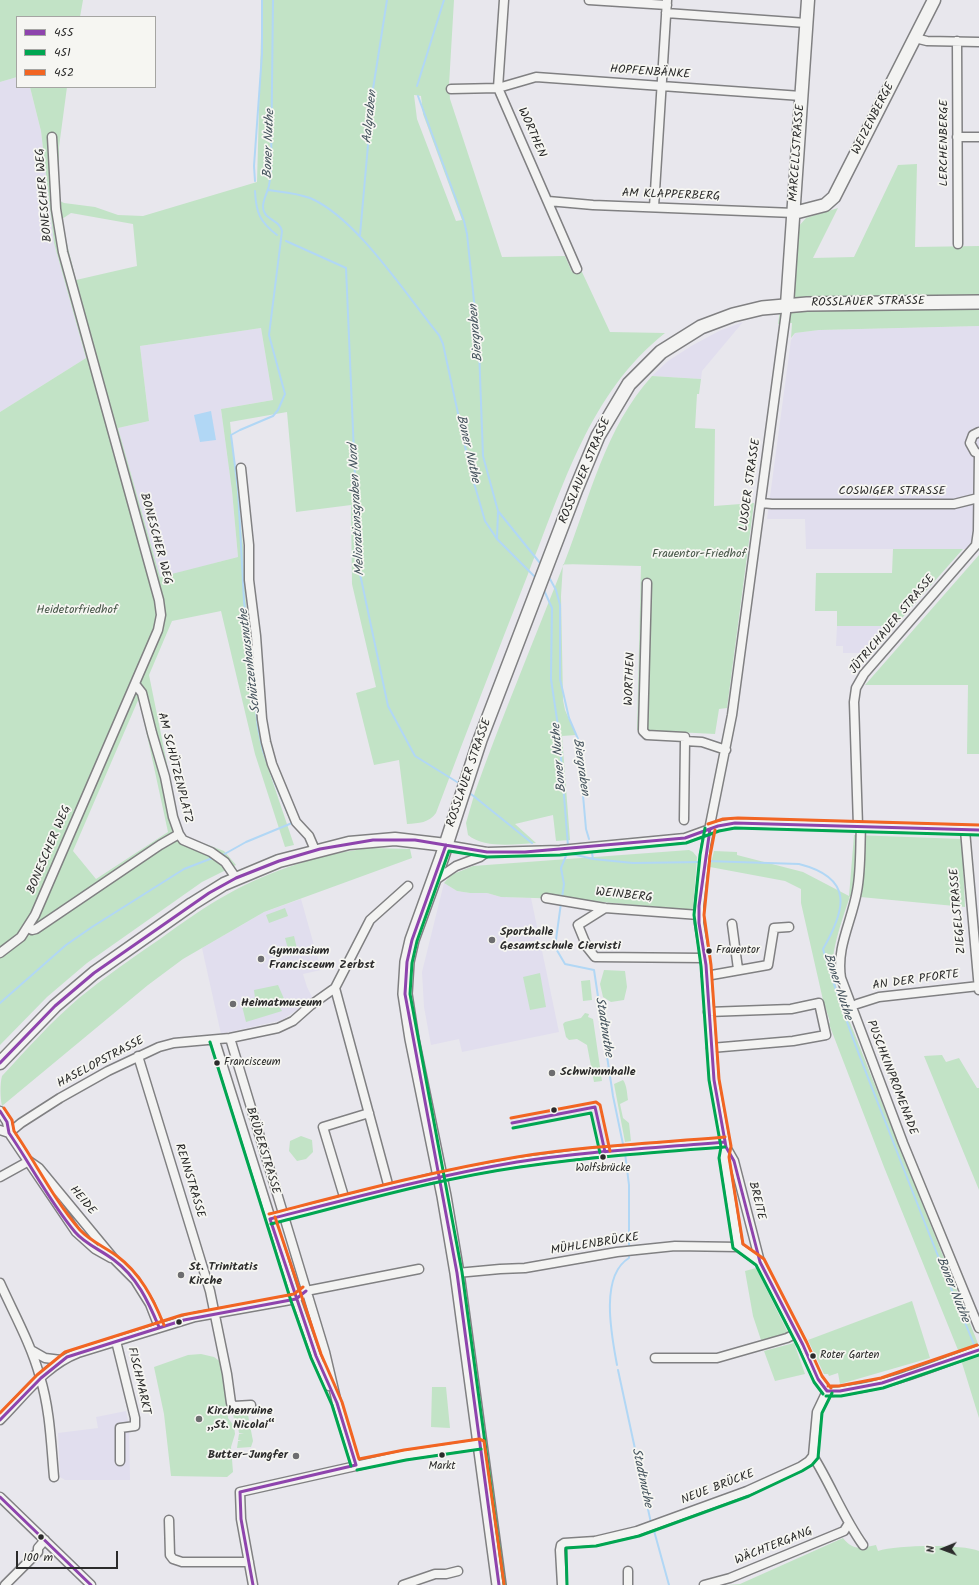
<!DOCTYPE html>
<html>
<head>
<meta charset="utf-8">
<style>
  body { margin:0 }
  #map { position:relative; width:979px; height:1585px; overflow:hidden; background:#e8e7ed; font-family:Kalam,sans-serif }
  canvas { display:block }
  .legend { position:absolute; left:16px; top:16px; width:140px; height:72px; box-sizing:border-box; background:#f6f6f2; border:1px solid #a5a5a2; margin:0; padding:5px 7px; list-style:none; font-size:12px; color:#2b2b2b }
  .legend li { display:flex; align-items:center; gap:8px; height:20px }
  .legend b { width:20px; border:1px solid #a5a5a2 }
  .north { position:absolute; left:923px; top:1529px; width:40px; height:40px; -webkit-text-stroke:3px #f6f6f2; paint-order:stroke; rotate:269deg; font-size:11px; font-weight:700; line-height:16px; text-align:center; color:#2b2b2b }
  .north::after { content:''; display:block; margin:auto; width:14px; height:18px; background:#2b2b2b; clip-path:polygon(50% 0,100% 100%,50% 72%,0 100%) }
  .scale { position:absolute; left:16px; top:1551px; width:102px; height:18px; box-sizing:border-box; border:2px solid #2b2b2b; border-top:0; padding-left:5px; font-size:12px; line-height:14px; white-space:nowrap; color:#2b2b2b; -webkit-text-stroke:3px #f6f6f2; paint-order:stroke }
</style>
</head>
<body>
<div id="map">
<canvas width="979" height="1585"></canvas>
<ul class="legend">
<li><b style="height:5px;background:#8e44ad"></b>455</li>
<li><b style="height:5px;background:#00a651"></b>451</li>
<li><b style="height:5px;background:#f26522"></b>452</li>
</ul>
<div class="north">N</div>
<div class="scale">100 m</div>
</div>
<script>
const g = document.querySelector('canvas').getContext('2d');
g.lineJoin = 'round';
function paint(path, color) { g.fillStyle = color; g.fill(path, 'evenodd'); }
function trace(path, color, width, dash) { g.strokeStyle = color; g.lineWidth = width; g.lineCap = dash ? 'butt' : 'round'; g.setLineDash(dash || []); g.stroke(path); }
function label(font, color, halo, rows, align = 'center') {
  g.font = font + ' Kalam,sans-serif'; g.lineWidth = 3.5; g.setLineDash([]); g.textBaseline = 'middle'; g.strokeStyle = halo; g.fillStyle = color; for (const [text, x, y, turn = 0] of rows) {
    g.save(); g.translate(x, y); g.rotate((+turn || 0) * Math.PI / 180); g.textAlign = isNaN(turn) ? turn : align; if (halo) g.strokeText(text, 0, 0); g.fillText(text, 0, 0); g.restore();
  }
}
paint(new Path2D(`
  M17,77V87H30L41,131L54,243L86,358L0,412V82Z
  M743,322L702,371L701,379L652,376L668,361L693,345L719,331Z
  M979,326V549H806L805,519H767L791,340L795,333L819,330Z
  M261,328L273,400L221,409L232,491L238,557L160,578L118,428L149,421L140,346Z
  M837,626H895L872,653H843V646H836Z
  M444,883L457,891L470,893H487L501,897L531,898L559,1032L462,1052L459,1039L431,1045L424,1007L422,972Z
  M301,899L321,970L303,974L307,987L313,999L282,1020L221,1034L202,948L264,912Z
  M126,1411L129,1426L130,1480H65L60,1477L58,1433L98,1428L96,1417Z`), '#e1deee');
paint(new Path2D(`
  M0,0H83L80,17H17V77L0,82Z
  M262,0H454L449,85L450,99L502,257L565,256L572,272H582L610,332L665,333C589,393 563,487 528,574C497,653 466,733 436,813C429,823 419,823 407,824L399,760L374,765L356,693L376,687L352,584L351,505L296,512L287,412L230,422L243,545L244,580L256,719L263,753L294,845L285,847L255,754L221,611L172,621L149,675L179,823L184,836L224,851L236,865L202,882L87,963L47,997L0,1045V412L86,358L54,243L41,131L30,87H67L59,147V195L60,201L64,203L95,207L118,215L143,216L257,182ZM414,95L421,96L423,114L462,220L456,221L417,119ZM71,213L133,224L137,266L76,280L62,224V219ZM261,328L273,400L221,409L232,491L238,557L160,577L118,428L149,421L140,346ZM139,698L168,832L96,879L73,851Z
  M802,0H814L798,227L806,218L838,208L813,258L854,257L898,165L917,164L915,247L979,246V326L819,330L795,333L791,338L792,323L778,324L785,275L787,220Z
  M652,376L701,379L699,394H697L695,428L715,429L714,506L754,503L727,708L719,709L715,734L637,730L641,566L563,564L561,596L563,700L565,710L576,735L562,736L570,840L556,841L553,815L515,824L536,843C516,844 485,849 468,835L466,823L475,792C503,714 535,638 565,561C590,497 605,428 652,376Z
  M893,549H963L895,626H837V611H815L816,573H892Z
  M979,555V754H967L968,685H865Z
  M854,835L962,839L965,907L850,896C844,915 831,949 833,969C834,987 844,1007 851,1025L979,1346V1418L958,1350L884,1167L829,1024L830,1022L823,1000L801,903V889L785,881L710,867L714,851L737,852V855L803,872L849,896Z
  M372,848L410,849L412,858L264,912L183,959L148,985L2,1106C0,1098 0,1083 2,1076C27,1049 51,1022 79,998C105,977 132,958 160,939C182,923 204,907 228,894C271,870 323,853 372,848Z
  M689,850L693,852L697,857L693,910L568,899L501,897L487,893H470L457,891L444,883L451,875L473,866Z
  M285,908L288,916L269,923L266,915Z
  M294,936L298,953L290,956L285,938Z
  M604,970L625,971L627,987L624,1000L611,1002L603,997L600,984Z
  M540,973L546,1007L530,1010L523,977Z
  M590,980L592,1000L583,1001L581,981Z
  M278,985L285,1001L279,1006L282,1011L246,1022L241,1002L255,998L254,990Z
  M585,1013L589,1014L588,1017L593,1019L602,1081L594,1082L587,1045L577,1039L569,1040L566,1037L563,1024L565,1022L581,1018Z
  M942,1055L946,1062L959,1058L977,1088H979V1190L924,1056Z
  M623,1080C627,1085 627,1094 628,1100L620,1104L623,1118L629,1123L631,1141L625,1142L614,1084Z
  M301,1136L312,1140L313,1152L306,1159L297,1161L289,1151L290,1141Z
  M756,1268L788,1333L761,1340L753,1316L745,1271Z
  M912,1301L930,1358L840,1384L838,1373L829,1376L828,1374H824L808,1340Z
  M794,1343L805,1374L775,1381L764,1351Z
  M201,1354L214,1357L222,1363L228,1404V1418L234,1426L235,1434L231,1447L233,1472L227,1477L171,1476L164,1414L154,1367L188,1355Z
  M432,1387H446L450,1428L431,1427Z
  M245,1408L247,1410L253,1441L251,1447L237,1448L238,1441L242,1440H238L239,1434L244,1433H239L238,1427L244,1426H238L235,1420L242,1418L234,1419L232,1409Z
  M843,1538C853,1551 861,1548 876,1545L878,1551C897,1545 961,1544 979,1551V1585H727L740,1584Z`), '#c2e3c6');
paint(new Path2D(`
  M211,411L216,440L200,442L194,415Z`), '#b1d7f5');
trace(new Path2D(`
  M417,86L444,0
  M418,96L464,221L467,234L479,349L483,456L498,511L540,563
  M255,181L254,166L262,54V0
  M268,190C282,192 297,193 310,198C357,218 406,295 439,335L443,344L470,469L485,521L497,539L536,578
  M255,191C256,213 260,222 277,235
  M360,235L373,89L387,0
  M286,241L346,268L359,569L388,706L415,756L457,782
  M497,538L498,512
  M550,579L556,590L560,605V679L569,718L578,739L586,829L589,839
  M543,588L552,608L551,679L559,733L568,846
  M471,794L532,843
  M568,853L593,859L633,863L702,862
  M592,853L593,859
  M221,856L246,842L292,823L274,781L263,751L258,728L244,601L238,490L231,435L240,430L273,416L278,410L285,394L269,335L282,231C279,222 274,222 267,216C259,208 265,198 268,189C270,184 270,176 271,171L273,0
  M706,861L799,864C854,878 846,909 823,949C841,1010 864,1068 887,1126C916,1201 945,1275 976,1349
  M562,898L564,884L561,868L568,851
  M561,903L555,947L565,964L594,970L613,1096L624,1149
  M0,1003L66,945L92,927L184,869L215,857
  M625,1153L629,1185V1249
  M617,1365C612,1337 599,1276 629,1258V1253
  M618,1370L651,1523
  M653,1527L669,1585`), '#b1d7f5', 2);
const street = new Path2D(`
  M504,0L498,88L577,269
  M589,0L667,5
  M666,13L806,23
  M915,38L927,41L979,42
  M957,41L958,244
  M451,89L498,88L536,77L801,96
  M957,137H979
  M548,201L593,205L794,213
  M654,207L667,0
  M979,432L973,435L970,443L975,452L979,454
  M241,468L249,545V580L256,636L262,719L266,742L272,764L296,822L309,836L315,850
  M761,503L772,504H954L978,498
  M647,583L643,731L647,735L685,737V741L702,742L726,750
  M135,684L142,693L152,733L165,777L173,817L179,834L183,840L211,852L225,862L236,878
  M684,820L685,741
  M858,826L854,702L856,688L864,674L976,545L978,531L979,454
  M861,826C860,848 861,870 857,891C852,921 836,947 841,978L903,1143L979,1328
  M965,830L979,990
  M446,845L487,852L560,850L685,838L718,826L735,823L979,830
  M434,881L456,866L480,857L487,852
  M546,898L605,908L699,915
  M605,908L578,925L587,947L595,957L705,958
  M732,924L738,969
  M28,928L32,930L36,929L160,845L179,834
  M0,953L21,937L35,915L158,630L161,615L159,600L63,252L56,209L52,137
  M706,976L768,965L774,928L789,927
  M335,988L389,1188
  M857,1004L879,997L979,986
  M708,1012L791,1009L819,1003L826,1035L793,1041L711,1048
  M230,1038L325,1352L337,1403L356,1465
  M215,1041L296,1299L316,1356L329,1386
  M138,1056L210,1291L227,1374L231,1403L234,1406L251,1405
  M0,1111L7,1122L9,1133L76,1232L95,1249L111,1258
  M0,1130L9,1133
  M9,1133L21,1123L60,1098L108,1071L159,1047L174,1043L230,1038L278,1028L293,1021L311,1005L335,988L370,920L408,886
  M726,1147L734,1161L760,1262L803,1345L818,1379L827,1391
  M29,1161L39,1168L115,1260L135,1280L150,1304L159,1327
  M0,1177L29,1161
  M345,1200L323,1127L369,1113
  M270,1219L431,1178L518,1162L588,1153L725,1142
  M760,1262L738,1247L724,1157L726,1147L714,1080L706,965L699,923V906L706,845L732,715L787,305
  M457,1273L500,1269L525,1268L617,1252L675,1246L738,1247
  M0,1283C14,1314 31,1344 40,1377C50,1409 51,1444 54,1477
  M116,1341L135,1418V1426L120,1428V1461
  M31,1350L45,1358L61,1360
  M655,1358H717L787,1338L797,1333
  M827,1391C834,1393 841,1391 848,1390C894,1384 936,1365 979,1350
  M0,1420C24,1396 46,1365 78,1353L195,1317L296,1299L306,1291L419,1269
  M813,1456C831,1485 843,1517 863,1545
  M0,1497L91,1585
  M169,1520L170,1555L173,1559L182,1562H249
  M628,1571V1585
  M5,1585L38,1552V1548L45,1540
  M253,1585L241,1519L240,1492L405,1455L480,1444
  M403,1585L435,1574H446L458,1571
  M562,1585L560,1550L561,1545L564,1543L595,1541L637,1531L747,1491L800,1467L809,1461L813,1456L817,1412L827,1391
  M704,1585L730,1578L844,1531L849,1523`);
const secondary = new Path2D(`
  M794,213L825,205L834,197L934,0
  M787,305L808,0
  M0,1063L55,1006L94,973L192,904L224,884L279,861L349,843L395,839L446,845`);
const primary = new Path2D(`
  M499,1585L457,1273L444,1196L412,1039L405,994L407,962L412,940L442,857L480,740L576,489L598,436L629,384L661,352L701,327L733,315L762,308L807,304L979,302`);
trace(street, '#808082', 11);
trace(secondary, '#808082', 15);
trace(primary, '#808082', 16);
trace(street, '#f3f3f2', 8);
trace(secondary, '#f3f3f2', 12);
trace(primary, '#f3f3f2', 13);
trace(new Path2D(`
  M710,829L699,906V923L706,965L714,1080L726,1147L734,1161L760,1262L803,1345L818,1379L827,1391
  M446,845L412,940L407,962L405,994L457,1273L499,1585
  M0,1063L55,1006L94,973L209,893L236,878L279,861L320,849L373,840H415L487,852H525L685,838L718,826L735,823L979,830
  M0,1111L7,1122L9,1133C31,1165 49,1201 75,1232C85,1244 101,1250 114,1260C137,1277 148,1301 159,1327
  M512,1123L595,1107L605,1152
  M270,1219C352,1198 434,1176 517,1162C586,1151 656,1148 725,1142
  M827,1391H840L882,1383L979,1350
  M0,1420L41,1378L67,1357L184,1320L296,1299L306,1291
  M0,1497L91,1585
  M253,1585L241,1519L240,1492L356,1465L337,1403L316,1356L270,1219`), '#8e44ad', 3);
trace(new Path2D(`
  M705,828L700,855L694,915L701,966L709,1080L721,1147L719,1158L733,1248L756,1265L798,1347L814,1382L823,1394
  M210,1042L291,1301L311,1358L332,1405L351,1466
  M513,1128L591,1113L600,1153
  M271,1224C354,1203 436,1179 520,1167C588,1157 657,1152 725,1147
  M826,1396H841L883,1388L979,1355
  M357,1470L406,1460L481,1449
  M504,1584L462,1272L410,994L412,963L417,941L449,851L487,857L560,855L686,843L719,831L735,828L979,835
  M567,1585L566,1548L596,1546L639,1536L749,1496L802,1471L812,1465L818,1458L822,1413L832,1393`), '#00a651', 3);
trace(new Path2D(`
  M708,824L723,819L738,818L979,825
  M715,830L710,856L704,915L711,965L719,1079L731,1146L729,1157L743,1244L764,1259L807,1343L822,1376L831,1388
  M4,1108L12,1120L14,1131C36,1163 54,1200 80,1230C90,1241 105,1247 117,1256C140,1273 153,1298 164,1325
  M511,1118L596,1102L600,1105L610,1151
  M269,1214C351,1193 433,1171 517,1157C585,1146 655,1143 725,1137
  M275,1217L321,1354L342,1402L359,1459L404,1450L479,1439L484,1441L504,1584
  M828,1386H839L881,1378L977,1345
  M0,1413L37,1375L65,1352L182,1315L294,1294L303,1287`), '#f26522', 3);
for (const [x, y, r, color] of [
  [492,940,4,"#6d6d6f"],
  [709,951,3.5,"#2b2b2b"],
  [261,959,4,"#6d6d6f"],
  [233,1004,4,"#6d6d6f"],
  [217,1063,3.5,"#2b2b2b"],
  [552,1073,4,"#6d6d6f"],
  [554,1110,3.5,"#2b2b2b"],
  [603,1157,3.5,"#2b2b2b"],
  [181,1275,4,"#6d6d6f"],
  [179,1322,3.5,"#2b2b2b"],
  [813,1356,3.5,"#2b2b2b"],
  [199,1419,4,"#6d6d6f"],
  [442,1455,3.5,"#2b2b2b"],
  [296,1456,4,"#6d6d6f"],
  [41,1537,3.5,"#2b2b2b"]
]) { const dot = new Path2D(); dot.arc(x, y, r, 0, 2 * Math.PI); g.fillStyle = color; g.fill(dot); trace(dot, '#f6f6f2', 1.5); }
label('11px', '#2b2b2b', '#f6f6f2', [
  ["Frauentor",716,951],
  ["Francisceum",224,1063],
  ["Wolfsbrücke",603,1169,"center"],
  ["Roter Garten",820,1356],
  ["Markt",442,1467,"center"]
], 'left');
label('12px', '#2b2b2b', '#f6f6f2', [
  ["HOPFENBÄNKE",650,73,4],
  ["WEIZENBERGE",874,119,-63],
  ["WORTHEN",531,133,66],
  ["LERCHENBERGE",945,143,-90],
  ["MARCELLSTRASSE",798,153,-86],
  ["BONESCHER WEG",45,195,-95],
  ["AM KLAPPERBERG",671,196,2],
  ["ROSSLAUER STRASSE",868,303,-1],
  ["ROSSLAUER STRASSE",586,471,-67],
  ["LUSOER STRASSE",751,485,-82],
  ["COSWIGER STRASSE",892,492],
  ["BONESCHER WEG",155,539,75],
  ["JÜTRICHAUER STRASSE",893,625,-50],
  ["WORTHEN",631,679,-88],
  ["AM SCHÜTZENPLATZ",174,768,76],
  ["ROSSLAUER STRASSE",470,773,-71],
  ["BONESCHER WEG",50,850,-67],
  ["WEINBERG",624,896,6],
  ["ZIEGELSTRASSE",959,911,-95],
  ["AN DER PFORTE",916,981,-8],
  ["HASELOPSTRASSE",101,1063,-28],
  ["PUSCHKINPROMENADE",891,1078,69],
  ["BRÜDERSTRASSE",262,1151,73],
  ["RENNSTRASSE",189,1181,73],
  ["HEIDE",82,1201,50],
  ["BREITE",756,1201,76],
  ["MÜHLENBRÜCKE",595,1245,-9],
  ["FISCHMARKT",138,1381,77],
  ["NEUE BRÜCKE",718,1488,-21],
  ["WÄCHTERGANG",774,1547,-22]
]);
label('12px', '#49584a', '#f6f6f2', [
  ["Frauentor-Friedhof",699,555],
  ["Heidetorfriedhof",77,611]
]);
label('bold 12px', '#2b2b2b', '#f6f6f2', [
  ["Sporthalle",500,933],
  ["Gesamtschule Ciervisti",500,947],
  ["Gymnasium",269,952],
  ["Francisceum Zerbst",269,966],
  ["Heimatmuseum",241,1004],
  ["Schwimmhalle",560,1073],
  ["St. Trinitatis",189,1268],
  ["Kirche",189,1282],
  ["Kirchenruine",207,1412],
  ["„St. Nicolai“",207,1426],
  ["Butter-Jungfer",288,1456,"right"]
], 'left');
label('italic 13px', '#46545e', '#f6f6f2', [
  ["Aalgraben",371,117,-84],
  ["Boner Nuthe",270,144,-88],
  ["Biergraben",477,333,-95],
  ["Boner Nuthe",467,449,77],
  ["Meliorationsgraben Nord",358,510,-93],
  ["Schützenhausnuthe",251,661,-97],
  ["Boner Nuthe",560,758,-95],
  ["Biergraben",580,767,82],
  ["Boner Nuthe",837,987,72],
  ["Stadtnuthe",603,1027,81],
  ["Boner Nuthe",952,1290,68],
  ["Stadtnuthe",641,1478,78]
]);
</script>
</body>
</html>
